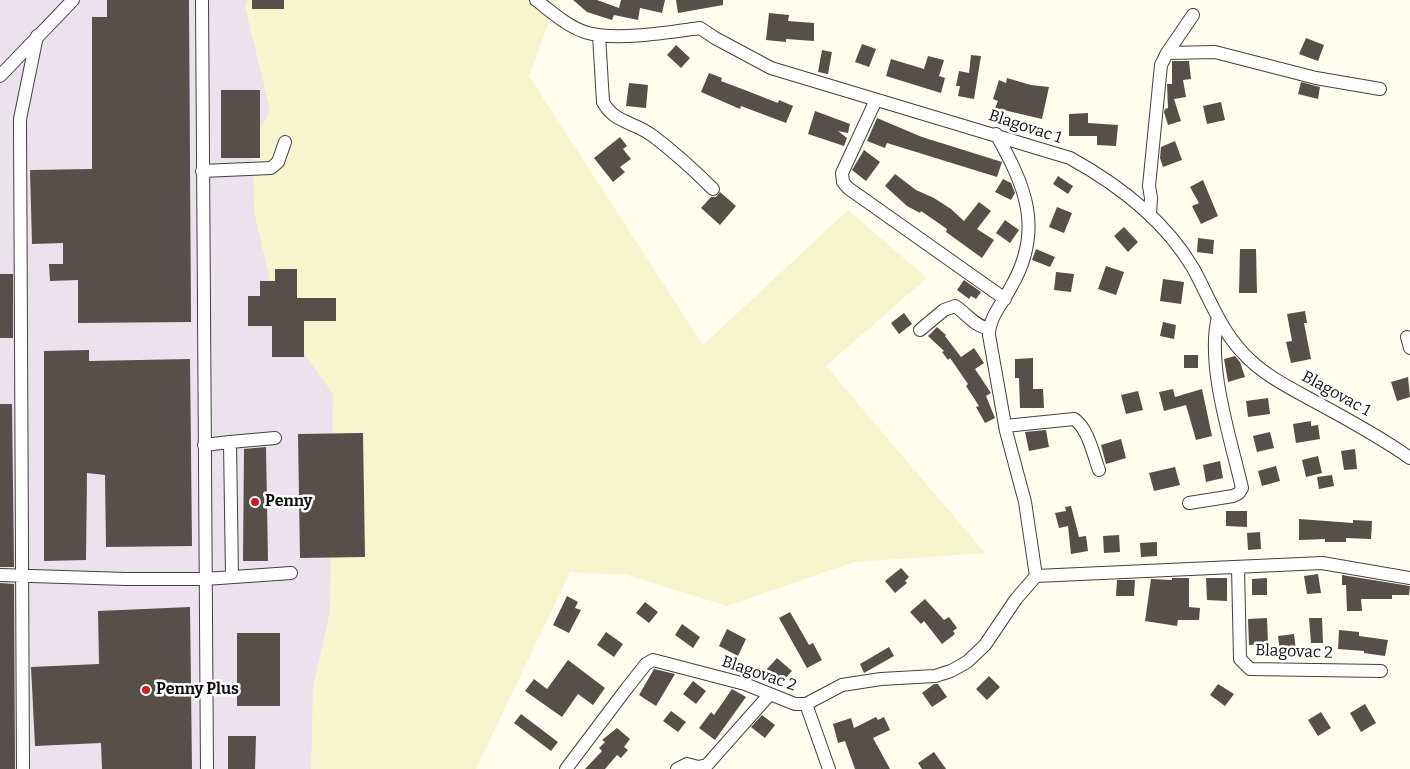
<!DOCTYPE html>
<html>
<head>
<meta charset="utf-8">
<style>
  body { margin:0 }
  canvas { display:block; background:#fffdee }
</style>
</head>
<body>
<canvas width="1410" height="769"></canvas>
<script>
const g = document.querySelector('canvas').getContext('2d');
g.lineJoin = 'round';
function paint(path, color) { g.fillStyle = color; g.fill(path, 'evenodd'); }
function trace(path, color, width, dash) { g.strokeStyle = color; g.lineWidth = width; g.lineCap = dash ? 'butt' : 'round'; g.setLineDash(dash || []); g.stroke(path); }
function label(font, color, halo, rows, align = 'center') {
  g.font = font + ' Bitter,serif'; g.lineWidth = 5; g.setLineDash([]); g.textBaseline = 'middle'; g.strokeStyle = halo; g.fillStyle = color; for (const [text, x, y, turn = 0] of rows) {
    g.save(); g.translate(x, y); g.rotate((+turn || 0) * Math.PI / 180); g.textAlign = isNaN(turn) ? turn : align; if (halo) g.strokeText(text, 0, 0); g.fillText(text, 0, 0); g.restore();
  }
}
paint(new Path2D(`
  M0,0H304L351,264L373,769H0Z`), '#ece2ed');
paint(new Path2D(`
  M247,0H557L529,76L703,345L848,210L927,278L826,366L985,553L854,562L727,606L627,575L570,572L476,769H311L313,688L330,611L333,394L279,318L254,212L253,141L270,111L245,6Z`), '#f7f5cd');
paint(new Path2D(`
  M107,0H189L191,322L78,323V280L50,281L49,264H63V243L32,244L30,170L92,169V17H107Z
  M252,0H284V9H252Z
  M573,0H597L619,8L621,0H665L662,13L640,8L638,20L614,15L612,20L587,12Z
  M676,0H723V5L678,13Z
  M769,13L789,15L788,21L814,23V41L786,39V42L766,40Z
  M1306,38L1324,45L1318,61L1299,54Z
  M862,44L876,49L869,67L855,62Z
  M676,45L690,58L681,68L667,55Z
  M822,50L832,52L828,74L818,72Z
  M971,55L981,56L974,99L958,96L960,86H956L959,71L969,73Z
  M928,56L944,60L939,76L945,78L941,93L886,76L891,59L924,69Z
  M1172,61H1189L1191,79L1183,80L1186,97L1174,99L1181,121L1168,125L1164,112L1165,109L1168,108L1167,84H1172Z
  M709,73L722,78L721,81L750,92L778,103L779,100L793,106L786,123L741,106L740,109L701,92Z
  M1007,78L1031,85L1049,87L1042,119L995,108L998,101L993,99L999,80L1006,83Z
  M1301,82L1320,87L1318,99L1298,94Z
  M629,83L648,85L646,108L626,106Z
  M221,90H260V158H221Z
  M1221,102L1225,120L1207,124L1203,106Z
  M815,111L850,124L848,133L838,131L847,138L844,146L808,134Z
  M1088,113V123L1118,125L1116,146L1097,145V136H1069V114Z
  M877,118L922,137L1002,162L997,177L887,143L885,148L867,141Z
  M620,137L627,146L623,149L631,159L620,167L625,172L613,182L594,158Z
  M1175,141L1182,160L1163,167L1160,158L1161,147Z
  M864,150L880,162L866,181L852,170Z
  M895,174L916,190L934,198L951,209L964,221L979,202L991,211L977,229L994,240L982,258L946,232L947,229L921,211L920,213L907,206L885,186Z
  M1058,176L1073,186L1068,194L1053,184Z
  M1003,179L1011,183L1015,193L1011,200L995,192Z
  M1203,180L1218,216L1201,224L1192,206L1199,203L1190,187Z
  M720,192L736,206L720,225L701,208L711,197H716Z
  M1057,207L1072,213L1064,233L1049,227Z
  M1005,220L1019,230L1010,243L996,233Z
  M1124,227L1138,242L1128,252L1114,236Z
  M1198,238L1214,240L1213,254L1197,252Z
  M1036,249L1055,257L1050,267L1032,260Z
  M1240,249H1256L1257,293H1239Z
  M1106,266L1124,272L1116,295L1098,289Z
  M275,269H297V298H336V321H304V357H272V326H248V296H260V281H275Z
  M1056,272L1074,274L1071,292L1054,290Z
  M0,274H13V338H0Z
  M1163,279L1184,282L1181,304L1160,301Z
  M964,280L981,292L976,299L971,296L969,299L957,290Z
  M1305,311L1307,323H1304L1311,359L1291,363L1286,342L1292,341L1287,314Z
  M904,313L912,324L899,334L891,323Z
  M1163,322L1176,325L1174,339L1160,336Z
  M937,327L946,335L945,336L961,357L974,348L984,363L975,369L991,393L986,396L995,418L985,423L976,407L979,406L966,386L968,384L950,358L948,360L942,352L944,351L928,336Z
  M89,350V361L190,359L192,546L106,547L105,475L87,473L86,560L44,561V351Z
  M1184,355H1198V368H1184Z
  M1235,356L1240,362L1245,377L1228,382L1224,359Z
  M1033,358V389H1043L1044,408H1020L1019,378H1015V359Z
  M1408,377L1410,397L1397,401L1391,382Z
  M1173,389L1175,397L1202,389L1212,436L1196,440L1186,405L1164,411L1159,392Z
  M1138,391L1143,410L1126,414L1121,395Z
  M1268,398L1270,414L1248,417L1246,401Z
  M0,404H12L14,567H0Z
  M1311,421V426L1318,425L1320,439L1296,443L1293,424Z
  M1046,430L1049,447L1029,451L1025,432Z
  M1270,432L1274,448L1257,452L1253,436Z
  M363,433L365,557L300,558L298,434Z
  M1121,439L1126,458L1106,464L1101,445Z
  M266,447L268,561H243L244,449Z
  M1355,449L1357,469L1344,470L1341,451Z
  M1318,456L1322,473L1306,477L1302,460Z
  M1220,461L1223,478L1206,482L1203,465Z
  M1276,466L1280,481L1262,486L1258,471Z
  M1175,467L1180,485L1154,491L1149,473Z
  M1332,475L1334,486L1319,489L1317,477Z
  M1071,506L1079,537L1086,536L1088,551L1071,554L1068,526L1059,528L1055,513L1066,511L1065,507Z
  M1226,511H1247V527L1226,526Z
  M1299,519L1353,523V520L1372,521L1371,539L1346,538V542H1325V539L1299,540Z
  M1260,532L1261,549L1248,550L1247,533Z
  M1119,535L1120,552L1104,553L1103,536Z
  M1157,542V556L1141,557L1140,543Z
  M901,568L909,577L905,581L907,583L895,593L885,581Z
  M1318,574L1321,593L1307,594L1304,576Z
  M1342,575L1410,586L1409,595H1392V599H1361L1362,611H1347L1346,585H1342Z
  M1172,578H1189V607L1200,608L1199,620H1178L1177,626L1145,621L1151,579L1172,580Z
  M1206,578H1227V601L1207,600Z
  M1267,578V595H1252V579Z
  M1117,580H1135L1134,596H1116Z
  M0,583L14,584L15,769H0Z
  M567,596L578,602L575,608L581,610L569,633L553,625Z
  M925,599L944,620L949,617L957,628L953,631L955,634L942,644L924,621L921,624L910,612Z
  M645,602L658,612L649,623L636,613Z
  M190,607L192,769H102L101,743L35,746L31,667L99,664L98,611Z
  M790,612L809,645L813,643L822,660L807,668L779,618Z
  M1267,618L1268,644L1249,645L1248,619Z
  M1309,618H1322L1323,643H1311Z
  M682,624L700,637L693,648L675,635Z
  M727,629L746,639L738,656L719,646Z
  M1339,630L1359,632V636L1388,640L1385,656L1364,653V651L1338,649Z
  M606,632L623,644L614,657L597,645Z
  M237,633H280V706H237Z
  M1294,634L1296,650L1280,652L1278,636Z
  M889,647L894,656L864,673L860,664Z
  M777,658L792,671L782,682L767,669Z
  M568,660L605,688L593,705L578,694L562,717L525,691L534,679L547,689Z
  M654,669L675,674L656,706L639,695Z
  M989,676L1000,687L987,700L976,689Z
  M693,681L706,691L696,704L683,694Z
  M934,684H938L947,697L932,707L922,693Z
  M1218,684L1234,694L1225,706L1210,695Z
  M732,689L746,697L715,740L699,728L711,712L714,715Z
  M1365,704L1376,723L1361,732L1350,713Z
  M671,711L686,722L678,732L663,721Z
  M1321,712L1331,728L1318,736L1308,720Z
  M521,714L558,742L551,751L514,723Z
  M762,715L775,725L765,738L751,727Z
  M876,717L878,720L884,717L890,730L873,738L890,769H855L845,741L838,743L833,724L851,718L854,728Z
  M617,728L630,739L624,747L628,750L621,758L617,755L605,769H585L602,751L599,748L605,742L602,740Z
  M228,736H256L255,769H228Z
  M934,752L946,769H922L918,763Z`), '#574f49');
const minor = new Path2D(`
  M202,0L207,769
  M536,0C552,12 569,28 588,33C618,41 670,32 700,28L715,38L771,68L1070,158C1119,185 1164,219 1193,268C1209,297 1220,329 1243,353C1262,374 1288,387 1312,400C1345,418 1379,436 1410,458
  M599,35L603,102C614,123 635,122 653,136C674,152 694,170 713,189
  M1167,53L1193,15
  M0,76L73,0
  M876,100L842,173L843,182L848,188L1005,299
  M202,171L271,168L278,162L285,142
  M1150,214L1151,198L1149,186L1161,65L1167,53L1215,52L1316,78L1380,89
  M920,330L944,310L955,306C965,312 976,328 989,328
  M1407,337L1410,348
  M1005,426L1074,419C1088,428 1093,454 1099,470
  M230,442L275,438
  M204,445L230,442L232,577
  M1189,503L1233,496L1239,493L1242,488C1231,440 1206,365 1218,317
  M1238,567L1240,659L1250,669L1381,671
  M0,575L126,579H205L291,573
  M1036,576L1322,563L1410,578
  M806,704L829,769
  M23,769L20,119L37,36
  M566,769L627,688L646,664L653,660L745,684L795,704H806L842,685L881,679L935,676L951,671L967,662L985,645L1016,599L1036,576L1025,502L1006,431L989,335C989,317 1003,303 1011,287C1044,230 1026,187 996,134
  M677,769L687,764L698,767L707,765L769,695`);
trace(minor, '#414141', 14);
trace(minor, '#fff', 12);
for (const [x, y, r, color] of [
  [255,502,5,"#c61f1e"],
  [146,690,5,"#c61f1e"]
]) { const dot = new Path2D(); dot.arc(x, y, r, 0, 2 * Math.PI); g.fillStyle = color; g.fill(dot); trace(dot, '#fff', 2); }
label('16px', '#0e0e0e', '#fff', [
  ["Blagovac 1",1025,127,18],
  ["Blagovac 1",1336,394,29],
  ["Blagovac 2",1294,652,2],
  ["Blagovac 2",759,674,19]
]);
label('bold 16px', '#0e0e0e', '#fff', [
  ["Penny",265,502],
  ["Penny Plus",156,690]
], 'left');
</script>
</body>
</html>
